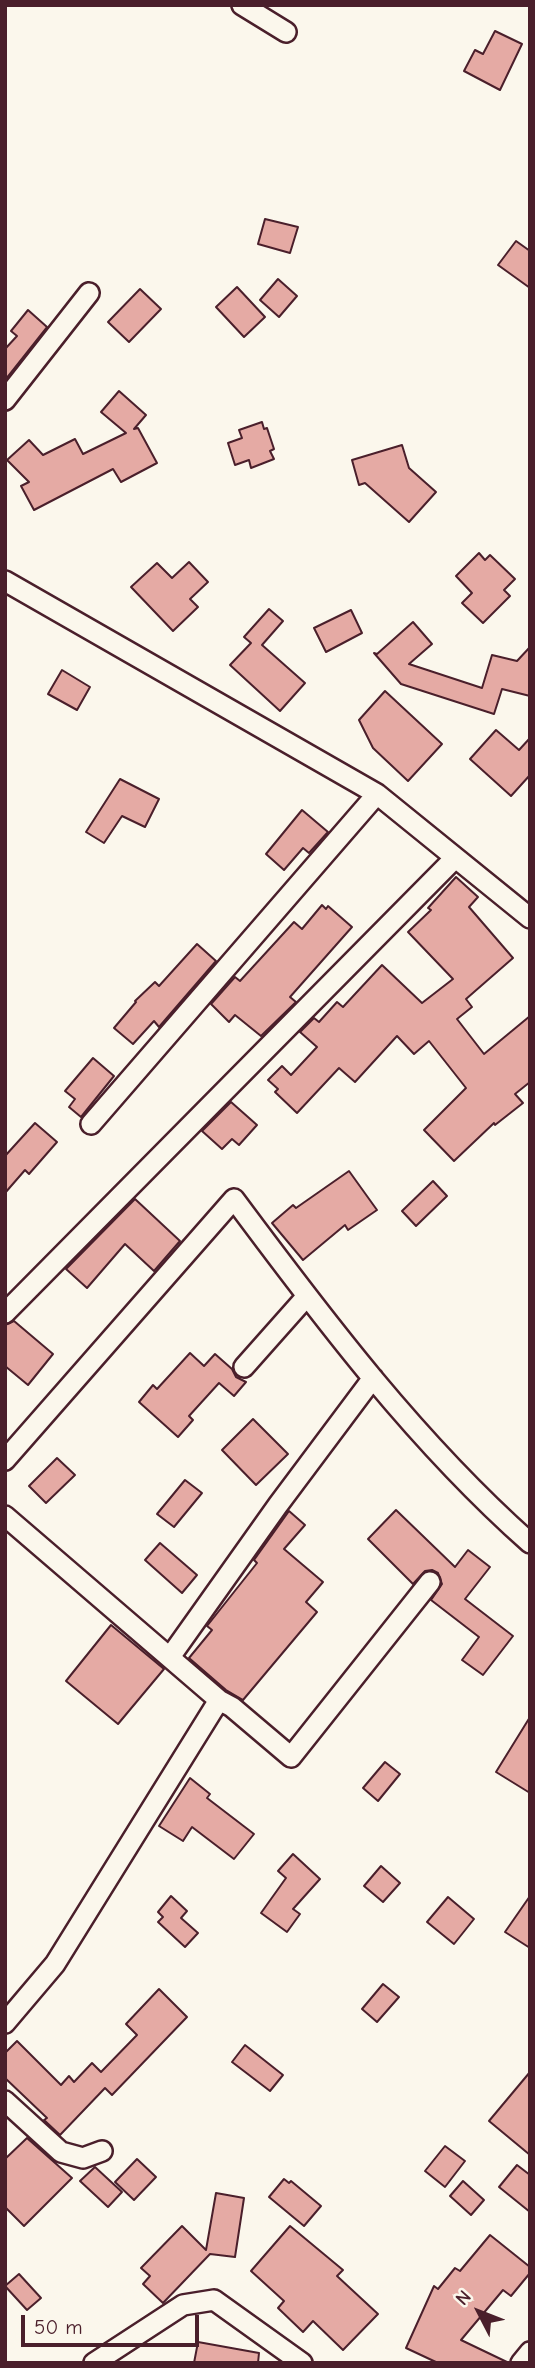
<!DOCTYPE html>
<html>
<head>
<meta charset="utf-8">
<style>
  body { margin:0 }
  #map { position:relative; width:535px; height:2368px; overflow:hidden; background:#fbf7ec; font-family:"Comic Neue",sans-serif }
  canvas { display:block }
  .frame { position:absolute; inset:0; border:7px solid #4a1f2b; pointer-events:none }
  .north { position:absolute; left:444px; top:2277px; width:70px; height:70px; -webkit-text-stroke:5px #fbf7ec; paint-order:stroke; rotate:312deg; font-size:19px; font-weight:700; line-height:28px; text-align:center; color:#4a1f2b }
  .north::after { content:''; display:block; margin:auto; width:24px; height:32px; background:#4a1f2b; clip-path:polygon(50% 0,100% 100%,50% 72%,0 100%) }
  .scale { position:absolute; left:21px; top:2315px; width:178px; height:32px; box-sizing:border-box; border:4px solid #4a1f2b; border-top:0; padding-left:9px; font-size:21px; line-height:24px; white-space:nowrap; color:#4a1f2b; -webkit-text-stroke:5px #fbf7ec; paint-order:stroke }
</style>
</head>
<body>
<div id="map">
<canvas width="535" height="2368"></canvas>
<div class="frame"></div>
<div class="north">N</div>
<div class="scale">50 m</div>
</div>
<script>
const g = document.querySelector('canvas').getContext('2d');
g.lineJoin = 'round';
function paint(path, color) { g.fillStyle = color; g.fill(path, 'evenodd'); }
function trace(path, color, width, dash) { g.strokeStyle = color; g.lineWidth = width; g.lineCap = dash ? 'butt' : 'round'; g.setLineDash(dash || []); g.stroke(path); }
const building = new Path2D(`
  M495,31L522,44L500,90L464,71L475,50L483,54Z
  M265,219L298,227L290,253L258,244Z
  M516,241L530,251V288L498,265Z
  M278,279L297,296L279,317L260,300Z
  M237,287L265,317L244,337L216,307Z
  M140,289L161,309L129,342L108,322Z
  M28,310L47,327L5,380V349L17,336L11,331Z
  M119,391L146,415L134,429L138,428L157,463L121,482L113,469L34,510L21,486L29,482L7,460L29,440L43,455L75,439L83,454L126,433L101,412Z
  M262,422L264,429L267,428L274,449L270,451L274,459L251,468L249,460L235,465L228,443L242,438L239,430Z
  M402,445L409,468L436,492L409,522L365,483L359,485L352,460Z
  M479,553L485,560L490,555L515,579L504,590L510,596L483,623L462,603L472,593L456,576Z
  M189,562L208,582L190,599L198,607L173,631L131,587L157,563L172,578Z
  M269,609L283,621L262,645L305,683L280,711L230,665L251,643L244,637Z
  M351,610L362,633L326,652L314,628Z
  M413,622L432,644L409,664L482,688L492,655L517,661L530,647V696L502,689L494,714L401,684L374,653L377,654Z
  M62,670L90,687L77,710L48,694Z
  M385,691L442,744L408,781L373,748L359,720Z
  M496,730L519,750L530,738V775L511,796L470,759Z
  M120,779L159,799L145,827L122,816L104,843L86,832Z
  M302,810L328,832L309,853L303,848L284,870L266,854Z
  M456,877L478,897L469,907L513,958L466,999L472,1007L457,1019L484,1054L530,1016V1082L515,1094L523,1103L495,1125L494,1123L454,1161L424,1130L466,1088L429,1041L414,1054L397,1036L355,1082L339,1068L297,1113L275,1092L278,1089L268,1080L282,1066L291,1075L317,1047L300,1032L314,1018L319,1022L337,1002L343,1007L382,965L422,1003L453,979L408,932L431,910L428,908Z
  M322,905L326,909L328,906L352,927L290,997L296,1002L261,1036L235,1015L229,1022L211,1004L235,977L240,981L294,922L302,929Z
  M197,944L216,961L159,1027L154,1021L133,1044L114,1028L136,1002L135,1001L155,982L159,986Z
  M93,1058L114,1076L81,1117L69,1107L75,1099L65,1091Z
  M231,1102L257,1125L239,1145L232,1139L222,1149L202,1131Z
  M35,1123L57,1142L29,1174L25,1170L5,1193V1156Z
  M349,1171L377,1210L348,1230L345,1225L303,1260L272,1223L293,1205L296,1208Z
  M433,1181L447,1196L416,1226L402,1211Z
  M135,1199L180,1241L154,1271L125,1244L87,1288L66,1269Z
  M14,1321L53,1354L28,1385L5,1366V1325Z
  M190,1353L204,1366L215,1354L232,1369L236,1377L246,1382L234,1396L219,1383L189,1416L193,1420L178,1437L139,1402L153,1385L157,1389Z
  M253,1419L288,1454L256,1485L222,1450Z
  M57,1458L75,1475L46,1503L29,1486Z
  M185,1480L202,1493L174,1527L157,1514Z
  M396,1510L455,1567L468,1550L490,1567L465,1599L513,1636L483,1675L462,1660L479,1637L431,1600L442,1584L438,1573L432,1570L425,1571L413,1584L368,1539Z
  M289,1511L305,1525L284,1549L323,1582L306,1602L317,1612L243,1700L226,1690L189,1658L212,1630L207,1626L257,1563L254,1560Z
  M160,1543L197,1575L182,1593L145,1560Z
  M111,1625L164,1669L118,1724L66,1681Z
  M530,1717V1793L496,1772Z
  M385,1762L400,1774L378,1801L363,1788Z
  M190,1778L210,1794L207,1798L254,1834L234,1859L192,1827L183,1841L159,1826Z
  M293,1854L320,1879L293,1909L300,1914L287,1932L261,1913L286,1878L278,1871Z
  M381,1866L400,1883L383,1902L364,1886Z
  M171,1896L187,1911L181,1918L198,1933L185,1947L158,1922L163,1917L158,1912Z
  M530,1896V1948L505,1932Z
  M448,1897L474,1919L454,1944L427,1922Z
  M383,1984L399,1997L377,2022L362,2009Z
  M159,1989L187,2017L112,2095L105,2088L60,2135L44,2120L47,2118L5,2078V2053L17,2041L61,2085L69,2076L74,2082L92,2063L101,2072L137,2035L126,2024Z
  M245,2045L283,2075L270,2091L232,2062Z
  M530,2072V2155L489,2121Z
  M27,2138L72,2178L24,2226L5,2207V2159Z
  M445,2146L465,2161L445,2187L425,2171Z
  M137,2159L156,2177L134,2200L115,2182Z
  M517,2165L530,2175V2212L499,2187Z
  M95,2167L122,2192L108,2207L80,2181Z
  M284,2179L289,2183L291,2181L321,2206L304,2226L269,2197Z
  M463,2181L484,2200L471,2215L450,2196Z
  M216,2193L244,2198L235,2257L210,2254L163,2303L143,2284L150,2276L141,2268L182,2226L206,2250Z
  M290,2226L343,2270L337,2276L378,2314L343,2350L313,2321L303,2332L278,2308L284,2301L251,2271Z
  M490,2235L530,2267V2273L511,2296L503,2290L461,2340L509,2363H438L406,2348L434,2286L438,2289L455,2268L460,2271Z
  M19,2274L41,2298L27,2310L5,2286Z
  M198,2342L259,2353L258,2363H194Z`);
paint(building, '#e5aaa4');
trace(building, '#4a1f2b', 2);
const minor = new Path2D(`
  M242,5L286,32
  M5,400L89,293
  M5,581L377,794L530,918
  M91,1124L377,794
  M5,1313L455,858
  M244,1367L307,1296
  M5,1460L234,1199C324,1320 417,1443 530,1543
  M5,1516L219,1700L55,1964L5,2023
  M170,1657L278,1505L373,1378
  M219,1700L232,1707L291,1757L430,1582
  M5,2101L61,2152L83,2158L102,2151
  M94,2363L183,2305L214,2300L302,2363
  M521,2363L530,2352`);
trace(minor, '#4a1f2b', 24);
trace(minor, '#fbf7ec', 19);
</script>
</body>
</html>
